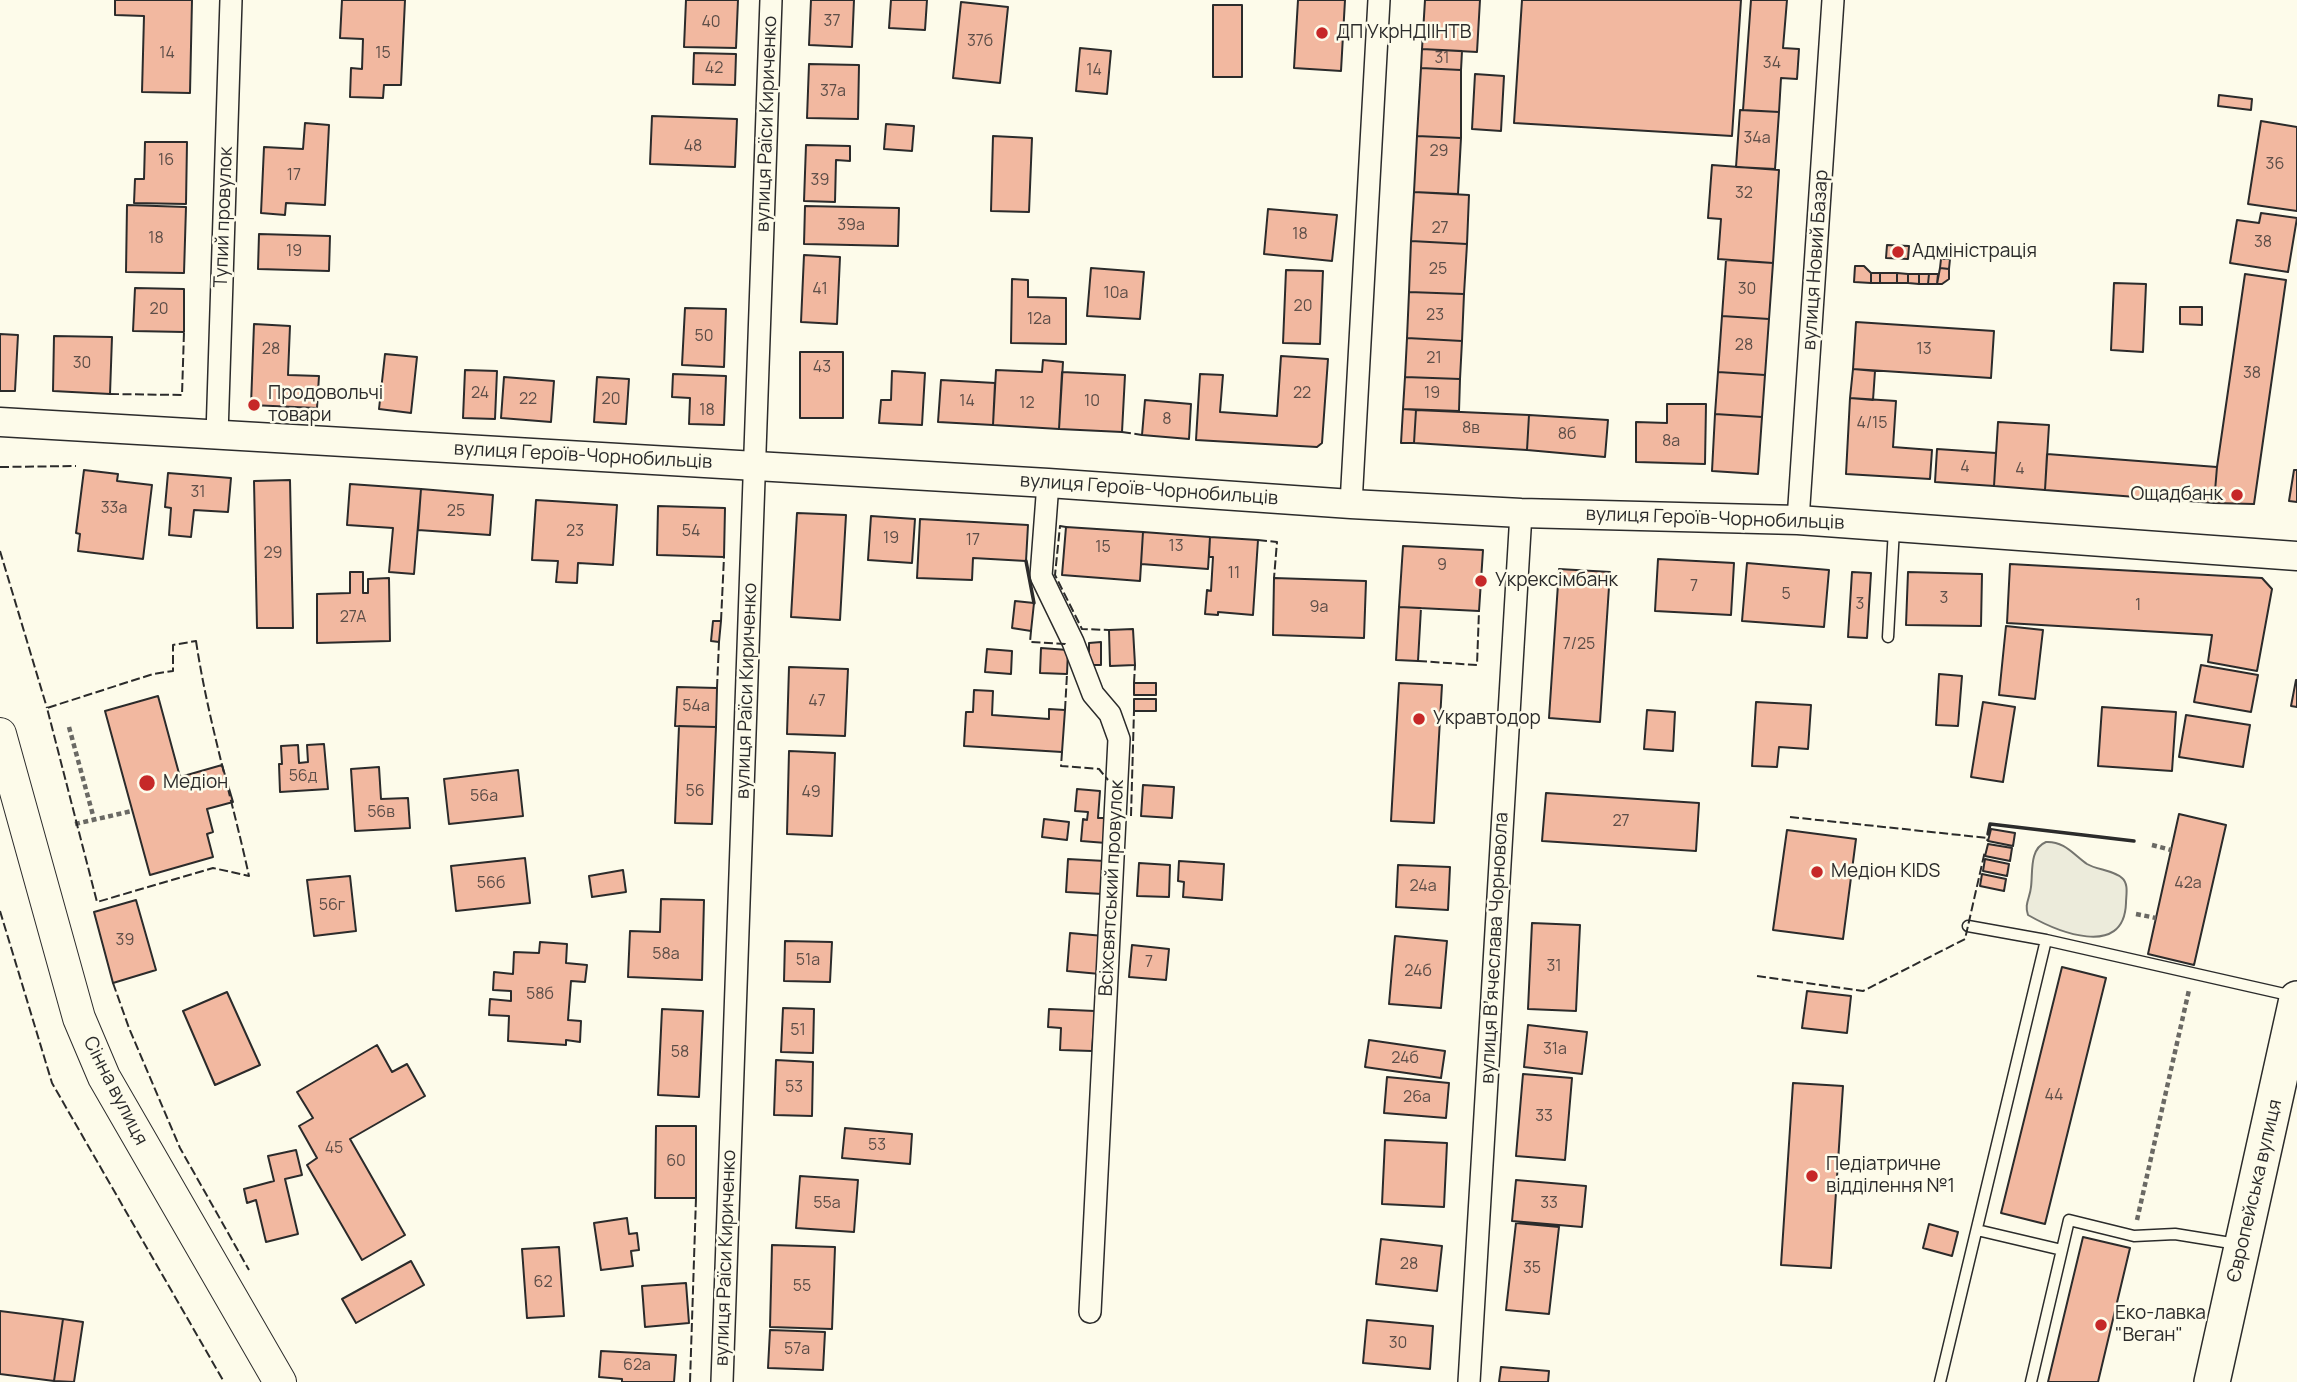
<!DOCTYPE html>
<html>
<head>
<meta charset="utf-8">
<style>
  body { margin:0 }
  canvas { display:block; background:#fdfbea }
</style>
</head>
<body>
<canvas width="2297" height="1382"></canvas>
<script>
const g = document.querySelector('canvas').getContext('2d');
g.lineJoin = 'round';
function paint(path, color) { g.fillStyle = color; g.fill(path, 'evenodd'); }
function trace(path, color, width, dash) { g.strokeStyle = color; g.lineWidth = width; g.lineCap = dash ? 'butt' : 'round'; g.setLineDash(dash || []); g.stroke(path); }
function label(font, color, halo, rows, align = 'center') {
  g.font = font + ' Manrope,sans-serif'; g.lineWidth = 5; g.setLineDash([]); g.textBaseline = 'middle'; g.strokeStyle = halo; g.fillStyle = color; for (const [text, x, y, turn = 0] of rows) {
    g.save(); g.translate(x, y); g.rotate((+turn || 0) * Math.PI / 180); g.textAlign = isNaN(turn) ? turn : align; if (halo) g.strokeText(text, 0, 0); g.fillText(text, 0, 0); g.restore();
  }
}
const green = new Path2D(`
  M2046,842C2064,841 2073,854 2087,864C2097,870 2113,870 2122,878C2129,884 2126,895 2126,903C2124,960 2056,931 2028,915C2024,904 2030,898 2031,887C2033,872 2029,849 2046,842Z`);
paint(green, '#ecebdb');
trace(green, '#74746e', 2);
const building = new Path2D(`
  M115,0H192L190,93L142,92L144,16L115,15Z
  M342,0H405L401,85H384L383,98L350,97L351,68L362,69L363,39L340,38Z
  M686,0H738L736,48L684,47Z
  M811,0H854L852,47L809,45Z
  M891,0H927L925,30L889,28Z
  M1298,0H1345L1341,71L1294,68Z
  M1425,0H1480L1477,52L1422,49Z
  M1522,0H1741L1732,136L1514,123Z
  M1751,0H1787L1783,48L1799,49L1797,79L1781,78L1779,112L1743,110Z
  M961,2L1008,7L1000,83L953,78Z
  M1213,5H1242V77H1213Z
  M1080,48L1111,51L1107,94L1076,91Z
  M1422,49L1462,51L1461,70L1421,68Z
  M694,53L736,54L735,85L693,84Z
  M809,64L859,65L858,119L807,118Z
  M1421,68L1461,70V138L1417,136Z
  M1475,74L1504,76L1501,131L1472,129Z
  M2219,95L2252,99L2251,110L2218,106Z
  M1740,110L1779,112L1775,169L1736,167Z
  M652,116L737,119L735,167L650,164Z
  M2261,121L2297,127V211L2248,204Z
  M305,123L329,125L325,205L286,203L285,215L261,213L264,147L303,149Z
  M886,124L914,126L912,151L884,149Z
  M993,136L1032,138L1029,212L991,211Z
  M1417,136L1461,138L1458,194L1414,192Z
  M145,142H187L186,204L134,203L135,179H144Z
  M806,145L850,146V161L836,160L835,202L804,201Z
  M1712,165L1779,170L1773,263L1718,259L1721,219L1708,218Z
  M1414,192L1469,195L1467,244L1411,241Z
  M127,205L186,207L184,273L126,272Z
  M805,206L899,208L898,246L804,244Z
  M1268,209L1337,215L1332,261L1264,254Z
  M2261,213L2297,218L2288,272L2230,263L2237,220L2259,223Z
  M259,234L330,236L329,271L258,269Z
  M1411,241L1467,244L1464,294L1409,292Z
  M1887,245L1909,246L1908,259L1886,258Z
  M1941,249L1951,250L1950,259H1941Z
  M804,255L840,257L837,324L801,322Z
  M1941,259H1950L1949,269L1940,268Z
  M1726,260L1773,263L1769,319L1722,316Z
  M1855,266H1864L1871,273V283L1854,282Z
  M1091,268L1144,272L1140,319L1087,316Z
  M1940,268L1949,269V279L1942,284H1937Z
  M1286,270L1323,271L1320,344L1283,343Z
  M1871,273H1880V283H1871Z
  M1880,273H1897V283H1880Z
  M1897,273L1908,274V283H1897Z
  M1908,274H1919V284L1908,283Z
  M1919,274H1929L1928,284H1919Z
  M1929,274H1938L1937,284H1928Z
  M2245,274L2286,280L2254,504L2214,503L2217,467Z
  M1012,279L1028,280V297L1066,298V344L1011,343Z
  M2114,283L2146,284L2143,352L2111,350Z
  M135,288L184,289V332L133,331Z
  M1409,292L1464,294L1462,341L1407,338Z
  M2180,307H2202V325L2180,324Z
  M685,308L726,309L724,367L682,365Z
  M1722,316L1769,319L1765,375L1718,372Z
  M1856,322L1994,331L1991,378L1853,369Z
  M254,324L290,326L288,375L319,376L317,408L251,405Z
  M0,334L18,335L15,391H0Z
  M54,336L112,337L110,394L53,391Z
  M1407,338L1462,341L1460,379L1405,377Z
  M800,352H843V418H800Z
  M385,354L417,357L411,413L379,409Z
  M1281,356L1328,359L1322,443L1317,447L1196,440L1200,374L1223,375L1220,412L1277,416Z
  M1043,360L1063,362L1059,429L993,425L996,370L1042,372Z
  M1853,369L1875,371L1873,400L1850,398Z
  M465,370L497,371L495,419L463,418Z
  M892,371L925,373L922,425L879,423L881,400H891Z
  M1062,372L1125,375L1122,432L1059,429Z
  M1718,372L1765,375L1762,417L1715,414Z
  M673,374L726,376L724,425L689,424L690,398L672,397Z
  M504,377L554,381L551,422L501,418Z
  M597,377L629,379L626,424L594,422Z
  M1405,377L1460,379L1459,411L1403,409Z
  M941,380L995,383L993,425L938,422Z
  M1850,398L1896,401L1893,447L1932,450L1930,479L1846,474Z
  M1145,400L1191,404L1189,439L1142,435Z
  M1667,404H1706L1705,464L1636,462V422L1667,423Z
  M1403,409L1416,410L1414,443H1401Z
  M1416,410L1529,415L1527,450L1414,443Z
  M1715,414L1762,417L1758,474L1712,471Z
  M1529,415L1608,420L1605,457L1527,450Z
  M1998,422L2049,425L2045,490L1994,486Z
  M1937,449L1996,453L1994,486L1935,482Z
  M2047,454L2217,467L2214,503L2045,490Z
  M84,470L118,474L117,481L152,485L143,559L78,551L80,534L76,533Z
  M2294,470H2297V502L2289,501Z
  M168,473L231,478L228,512L194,510L191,537L169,535L171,508L165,507Z
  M290,480L293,628H257L254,481Z
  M350,484L421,489L414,574L389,572L393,528L347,525Z
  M421,489L493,495L490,535L418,530Z
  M536,500L617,505L613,565L578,563L577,583L556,582L558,561L532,560Z
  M658,506L725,508L724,557L657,555Z
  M797,513L846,515L840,620L791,617Z
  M871,516L915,519L912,563L868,560Z
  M920,519L1028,525L1026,561L973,558L972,580L917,578Z
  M1066,527L1143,532L1140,581L1062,575Z
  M1143,532L1210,537L1208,569L1141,564Z
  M1210,537L1258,540L1253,615L1218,612V615L1205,614L1207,590L1211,591L1213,557H1209Z
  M1403,546L1483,550L1479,611L1399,607Z
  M1658,559L1734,563L1731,615L1655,611Z
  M1747,563L1829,570L1824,627L1742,621Z
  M2010,564L2262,578L2272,589L2257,671L2208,662L2212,635L2007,623Z
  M1559,569L1610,572L1600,722L1549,718Z
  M350,572H363V593H368V579L389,578L390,641L317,643V594L350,593Z
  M1852,572L1871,573L1867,638L1848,637Z
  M1908,572L1982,574L1981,626L1906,625Z
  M1274,578L1366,581L1364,638L1273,635Z
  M1015,601L1034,603L1031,631L1012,628Z
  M1399,607L1421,608L1418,661L1396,660Z
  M713,621H721L719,642L711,641Z
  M2006,626L2043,630L2035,699L1999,695Z
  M1133,629L1135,665L1110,666L1109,630Z
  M1101,642V665H1089V643Z
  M1041,648L1068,650L1067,674L1040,673Z
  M987,649L1012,651L1011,674L985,672Z
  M2201,665L2258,675L2251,712L2194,702Z
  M789,667L848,669L845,736L787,734Z
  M1939,674L1962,676L1958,726L1936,725Z
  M2296,680H2297V707L2291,706Z
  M1134,683H1156V695H1134Z
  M1399,683L1442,685L1434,823L1391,821Z
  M677,687L717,688L716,727L675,726Z
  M974,690L993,691L992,715L1049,719V709L1065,710L1062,752L964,746L966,712H973Z
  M158,696L180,777L222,765L233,802L207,809L213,832L207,834L213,857L150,875L105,711Z
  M1134,699H1156V711H1134Z
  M1756,702L1811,705L1808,749L1779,747L1777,767L1752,766Z
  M1983,702L2015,707L2003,782L1971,777Z
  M2102,707L2176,712L2172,771L2098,766Z
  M1647,710L1675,712L1673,751L1644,749Z
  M2186,715L2250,725L2243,767L2179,757Z
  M679,726L716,727L712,824L675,823Z
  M324,744L328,789L280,792L279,764H282L281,746L298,745L299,763L308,762L307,745Z
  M789,751L835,753L832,836L787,834Z
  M379,767L381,799L408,798L410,828L355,831L351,769Z
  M518,770L523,816L449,824L444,779Z
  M1143,785L1174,787L1172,818L1141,816Z
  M1077,789L1100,791L1098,818H1108L1106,843L1081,841L1083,819L1087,820L1088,812L1075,811Z
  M1546,793L1699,803L1696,851L1542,841Z
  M2179,814L2226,825L2194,965L2148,954Z
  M1044,819L1069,822L1067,840L1042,837Z
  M1991,829L2015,833L2013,846L1988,841Z
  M1787,830L1856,839L1843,939L1773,930Z
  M1988,844L2012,848L2010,861L1985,856Z
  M525,858L530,903L456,911L451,866Z
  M1068,859L1105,861L1103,894L1066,892Z
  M1985,859L2009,864L2007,876L1983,871Z
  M1179,861L1224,864L1222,900L1183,897L1184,882L1178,881Z
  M1139,863L1170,865L1169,897L1137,896Z
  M1398,865L1450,867L1448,910L1396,907Z
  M623,870L626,892L592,897L589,876Z
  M1982,874L2006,879L2004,891L1980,886Z
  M350,876L356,931L314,936L307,880Z
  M661,899L704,900L702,980L628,977L630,931L660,932Z
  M136,900L156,970L113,983L94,912Z
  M1532,923L1580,925L1576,1011L1528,1009Z
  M1070,933L1104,936L1100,974L1067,971Z
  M1395,936L1447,941L1441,1008L1389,1004Z
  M785,941L832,942L830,982L784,981Z
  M540,942L567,944L566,963L587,965L585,982L571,981L568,1020L581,1021L580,1042L566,1040V1045L508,1041L509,1016L489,1015L490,999L511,1001V991L493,990L494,972L513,974L514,952L539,953Z
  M1132,945L1169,949L1166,980L1129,977Z
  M2062,967L2106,978L2045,1224L2001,1213Z
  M1807,991L1851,996L1847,1033L1802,1028Z
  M227,992L260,1065L215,1085L183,1011Z
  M783,1008L814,1009L813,1053L781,1052Z
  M662,1009L703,1011L699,1097L658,1095Z
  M1049,1009L1095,1011L1092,1051L1060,1050L1061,1028L1048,1027Z
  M1528,1025L1587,1032L1582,1074L1524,1067Z
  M1369,1040L1445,1051L1441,1078L1365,1067Z
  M377,1045L392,1072L407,1064L425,1096L350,1139L405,1235L362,1260L307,1165L317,1158L299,1126L313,1118L297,1092Z
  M776,1060L813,1062L812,1116L774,1115Z
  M1523,1074L1572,1078L1565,1160L1516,1156Z
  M1387,1077L1449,1083L1446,1118L1384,1113Z
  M1793,1083L1843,1086L1831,1268L1781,1265Z
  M656,1126H696V1198H655Z
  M845,1128L912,1134L910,1164L842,1158Z
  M1385,1140L1447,1143L1444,1207L1382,1204Z
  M296,1150L302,1175L285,1179L298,1234L266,1242L256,1200L247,1203L244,1189L274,1181L268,1156Z
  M800,1176L858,1180L854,1232L796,1228Z
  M1516,1180L1586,1186L1582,1227L1512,1221Z
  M627,1218L629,1234L637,1233L639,1250L631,1251L633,1266L601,1270L594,1223Z
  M1516,1223L1559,1227L1549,1314L1506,1310Z
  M1929,1224L1958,1232L1952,1256L1923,1248Z
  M2083,1237L2130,1248L2098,1382H2048Z
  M1381,1239L1442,1246L1437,1291L1376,1284Z
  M772,1245L835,1247L832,1329L770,1327Z
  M559,1247L564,1316L527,1318L522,1249Z
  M411,1261L424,1285L356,1323L342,1299Z
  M686,1283L689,1323L645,1327L642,1286Z
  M0,1311L63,1319L54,1381L0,1374Z
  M63,1319L83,1322L74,1382L54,1381Z
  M1367,1320L1433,1326L1430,1369L1363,1363Z
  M770,1330L825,1332L823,1370L768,1368Z
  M601,1351L676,1355L674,1382H622V1379L599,1377Z
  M1501,1367L1549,1371L1548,1382H1499Z`);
paint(building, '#f2b8a0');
trace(building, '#2b2b2b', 2);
const service = new Path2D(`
  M1888,637L1894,529
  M1968,926L2046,940
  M1977,1230L2062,1250
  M1940,1382L2046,940L2293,996
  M2031,1382L2069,1220L2134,1236L2175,1234L2237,1244`);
const minor = new Path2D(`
  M217,435L231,0
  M1048,483L1041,576L1073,642L1093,694L1110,714L1119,739L1090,1312
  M1351,504L1379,0
  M1798,520L1833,0
  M722,1382L771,0
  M1469,1382L1521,513`);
const tertiary = new Path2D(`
  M0,422L1048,483L1351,504L1521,513L1798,520L2297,556`);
const secondary = new Path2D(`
  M0,734L79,1018L104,1077L280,1382`);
const primary = new Path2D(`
  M2212,1382L2297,999`);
trace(service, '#2b2b2b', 13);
trace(minor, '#2b2b2b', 24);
trace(tertiary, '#2b2b2b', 31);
trace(secondary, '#2b2b2b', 34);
trace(primary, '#2b2b2b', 38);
trace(new Path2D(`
  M69,727L94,819
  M75,824L132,811
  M2152,845L2171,850
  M2136,914L2156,918
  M2137,1220L2189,990`), '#6a6964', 4.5, [5, 3.5]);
trace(service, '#fdfbea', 10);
trace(minor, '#fdfbea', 21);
trace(tertiary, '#fdfbea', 28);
trace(secondary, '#fdfbea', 32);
trace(primary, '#fdfbea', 35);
trace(new Path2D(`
  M110,394L182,395L184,332
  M1122,432L1142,435
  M0,467L76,466
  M1066,527L1060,526L1055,575L1082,629L1109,630
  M1258,540L1277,542L1274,578
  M0,551L47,708
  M721,621L724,557
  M1031,631L1030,642L1065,644L1066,647
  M196,641C208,721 232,798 249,876L213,868L97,902L47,708L153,674L173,671V645Z
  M1418,661L1477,665L1479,611
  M1134,683L1135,665
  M717,688L719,642
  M1065,710L1067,674
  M1062,752L1061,766L1099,769L1108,780
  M1131,816L1134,711
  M1790,817L1988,838L1987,841
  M0,911L52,1083L224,1382
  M1757,976L1863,991L1965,939L1985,851
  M113,983L129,1028L180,1148L249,1270
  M690,1382L696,1198`), '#2b2b2b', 2, [9, 3.5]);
trace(new Path2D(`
  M1026,561L1034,603
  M1988,834L1990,824L2134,841`), '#2b2b2b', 3.5);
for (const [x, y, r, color] of [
  [1322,33,7,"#c62828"],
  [1898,252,7,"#c62828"],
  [254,405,7,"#c62828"],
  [2237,495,7,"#c62828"],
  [1481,581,7,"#c62828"],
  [1419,719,7,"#c62828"],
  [147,783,9,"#c62828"],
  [1817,872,7,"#c62828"],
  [1812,1176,7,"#c62828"],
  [2101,1325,7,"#c62828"]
]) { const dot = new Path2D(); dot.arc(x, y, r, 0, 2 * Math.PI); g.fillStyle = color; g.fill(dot); trace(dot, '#fdfbea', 2.5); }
label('16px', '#5d4e48', null, [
  ["37",832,22],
  ["40",711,23],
  ["37б",980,42],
  ["14",167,54],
  ["15",383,54],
  ["31",1442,59],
  ["34",1772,64],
  ["42",714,69],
  ["14",1094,71],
  ["37а",833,92],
  ["34а",1757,139],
  ["48",693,147],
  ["29",1439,152],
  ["16",166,161],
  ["36",2275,165],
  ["17",294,176],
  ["39",820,181],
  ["32",1744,194],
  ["39а",851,226],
  ["27",1440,229],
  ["18",1300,235],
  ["18",156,239],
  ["38",2263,243],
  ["19",294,252],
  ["25",1438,270],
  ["41",820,290],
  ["30",1747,290],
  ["10а",1116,294],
  ["20",1303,307],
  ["20",159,310],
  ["23",1435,316],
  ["12а",1039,320],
  ["50",704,337],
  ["28",1744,346],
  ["28",271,350],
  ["13",1924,350],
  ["21",1434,359],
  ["30",82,364],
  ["43",822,368],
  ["38",2252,374],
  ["24",480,394],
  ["22",1302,394],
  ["19",1432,394],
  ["22",528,400],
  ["20",611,400],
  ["14",967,402],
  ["10",1092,402],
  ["12",1027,404],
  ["18",707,411],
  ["8",1167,420],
  ["4/15",1872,424],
  ["8в",1471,429],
  ["8б",1567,435],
  ["8а",1671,442],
  ["4",1965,468],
  ["4",2020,470],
  ["31",198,493],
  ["33а",114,509],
  ["25",456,512],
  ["23",575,532],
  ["54",691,532],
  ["19",891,539],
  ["17",973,541],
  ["13",1176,547],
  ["15",1103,548],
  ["29",273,554],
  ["9",1442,566],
  ["11",1234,574],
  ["7",1694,587],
  ["5",1786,595],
  ["3",1944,599],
  ["3",1860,605],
  ["1",2138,606],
  ["9а",1319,608],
  ["27А",353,618],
  ["7/25",1579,645],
  ["47",817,702],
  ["54а",696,707],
  ["56д",303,777],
  ["56",695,792],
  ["49",811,793],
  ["56а",484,797],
  ["56в",381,813],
  ["27",1621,822],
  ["56б",491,884],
  ["42а",2188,884],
  ["24а",1423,887],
  ["56г",332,906],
  ["39",125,941],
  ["58а",666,955],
  ["51а",808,961],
  ["7",1149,963],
  ["31",1554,967],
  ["24б",1418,972],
  ["58б",540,995],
  ["51",798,1031],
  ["31а",1555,1050],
  ["58",680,1053],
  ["24б",1405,1059],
  ["53",794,1088],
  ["44",2054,1096],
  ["26а",1417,1098],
  ["33",1544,1117],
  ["53",877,1146],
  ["45",334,1149],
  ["60",676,1162],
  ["55а",827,1204],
  ["33",1549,1204],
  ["28",1409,1265],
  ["35",1532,1269],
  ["62",543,1283],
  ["55",802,1287],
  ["30",1398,1344],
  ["57а",797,1350],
  ["62а",637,1366]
]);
label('19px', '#2b2b2b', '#fdfbea', [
  ["ДП УкрНДІІНТВ",1336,33],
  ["Адміністрація",1912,252],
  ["Продовольчі",268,394],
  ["товари",268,416],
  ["Ощадбанк",2223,495,"right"],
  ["Укрексімбанк",1495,581],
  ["Укравтодор",1433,719],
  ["Медіон",163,783],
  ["Медіон KIDS",1831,872],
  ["Педіатричне",1826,1165],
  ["відділення №1",1826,1187],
  ["Еко-лавка",2115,1314],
  ["\"Веган\"",2115,1336]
], 'left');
label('19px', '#2b2b2b', '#fdfbea', [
  ["вулиця Раїси Кириченко",767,124,-88],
  ["Тупий провулок",224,217,-88],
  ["вулиця Новий Базар",1816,260,-86],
  ["вулиця Героїв-Чорнобильців",583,456,3],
  ["вулиця Героїв-Чорнобильців",1149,490,4],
  ["вулиця Героїв-Чорнобильців",1715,519,2],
  ["вулиця Раїси Кириченко",747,691,-88],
  ["Всіхсвятський провулок",1112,888,-87],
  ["вулиця Вʼячеслава Чорновола",1495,948,-87],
  ["Сінна вулиця",115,1091,63],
  ["Європейська вулиця",2255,1191,-77],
  ["вулиця Раїси Кириченко",726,1258,-88]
]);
</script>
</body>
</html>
